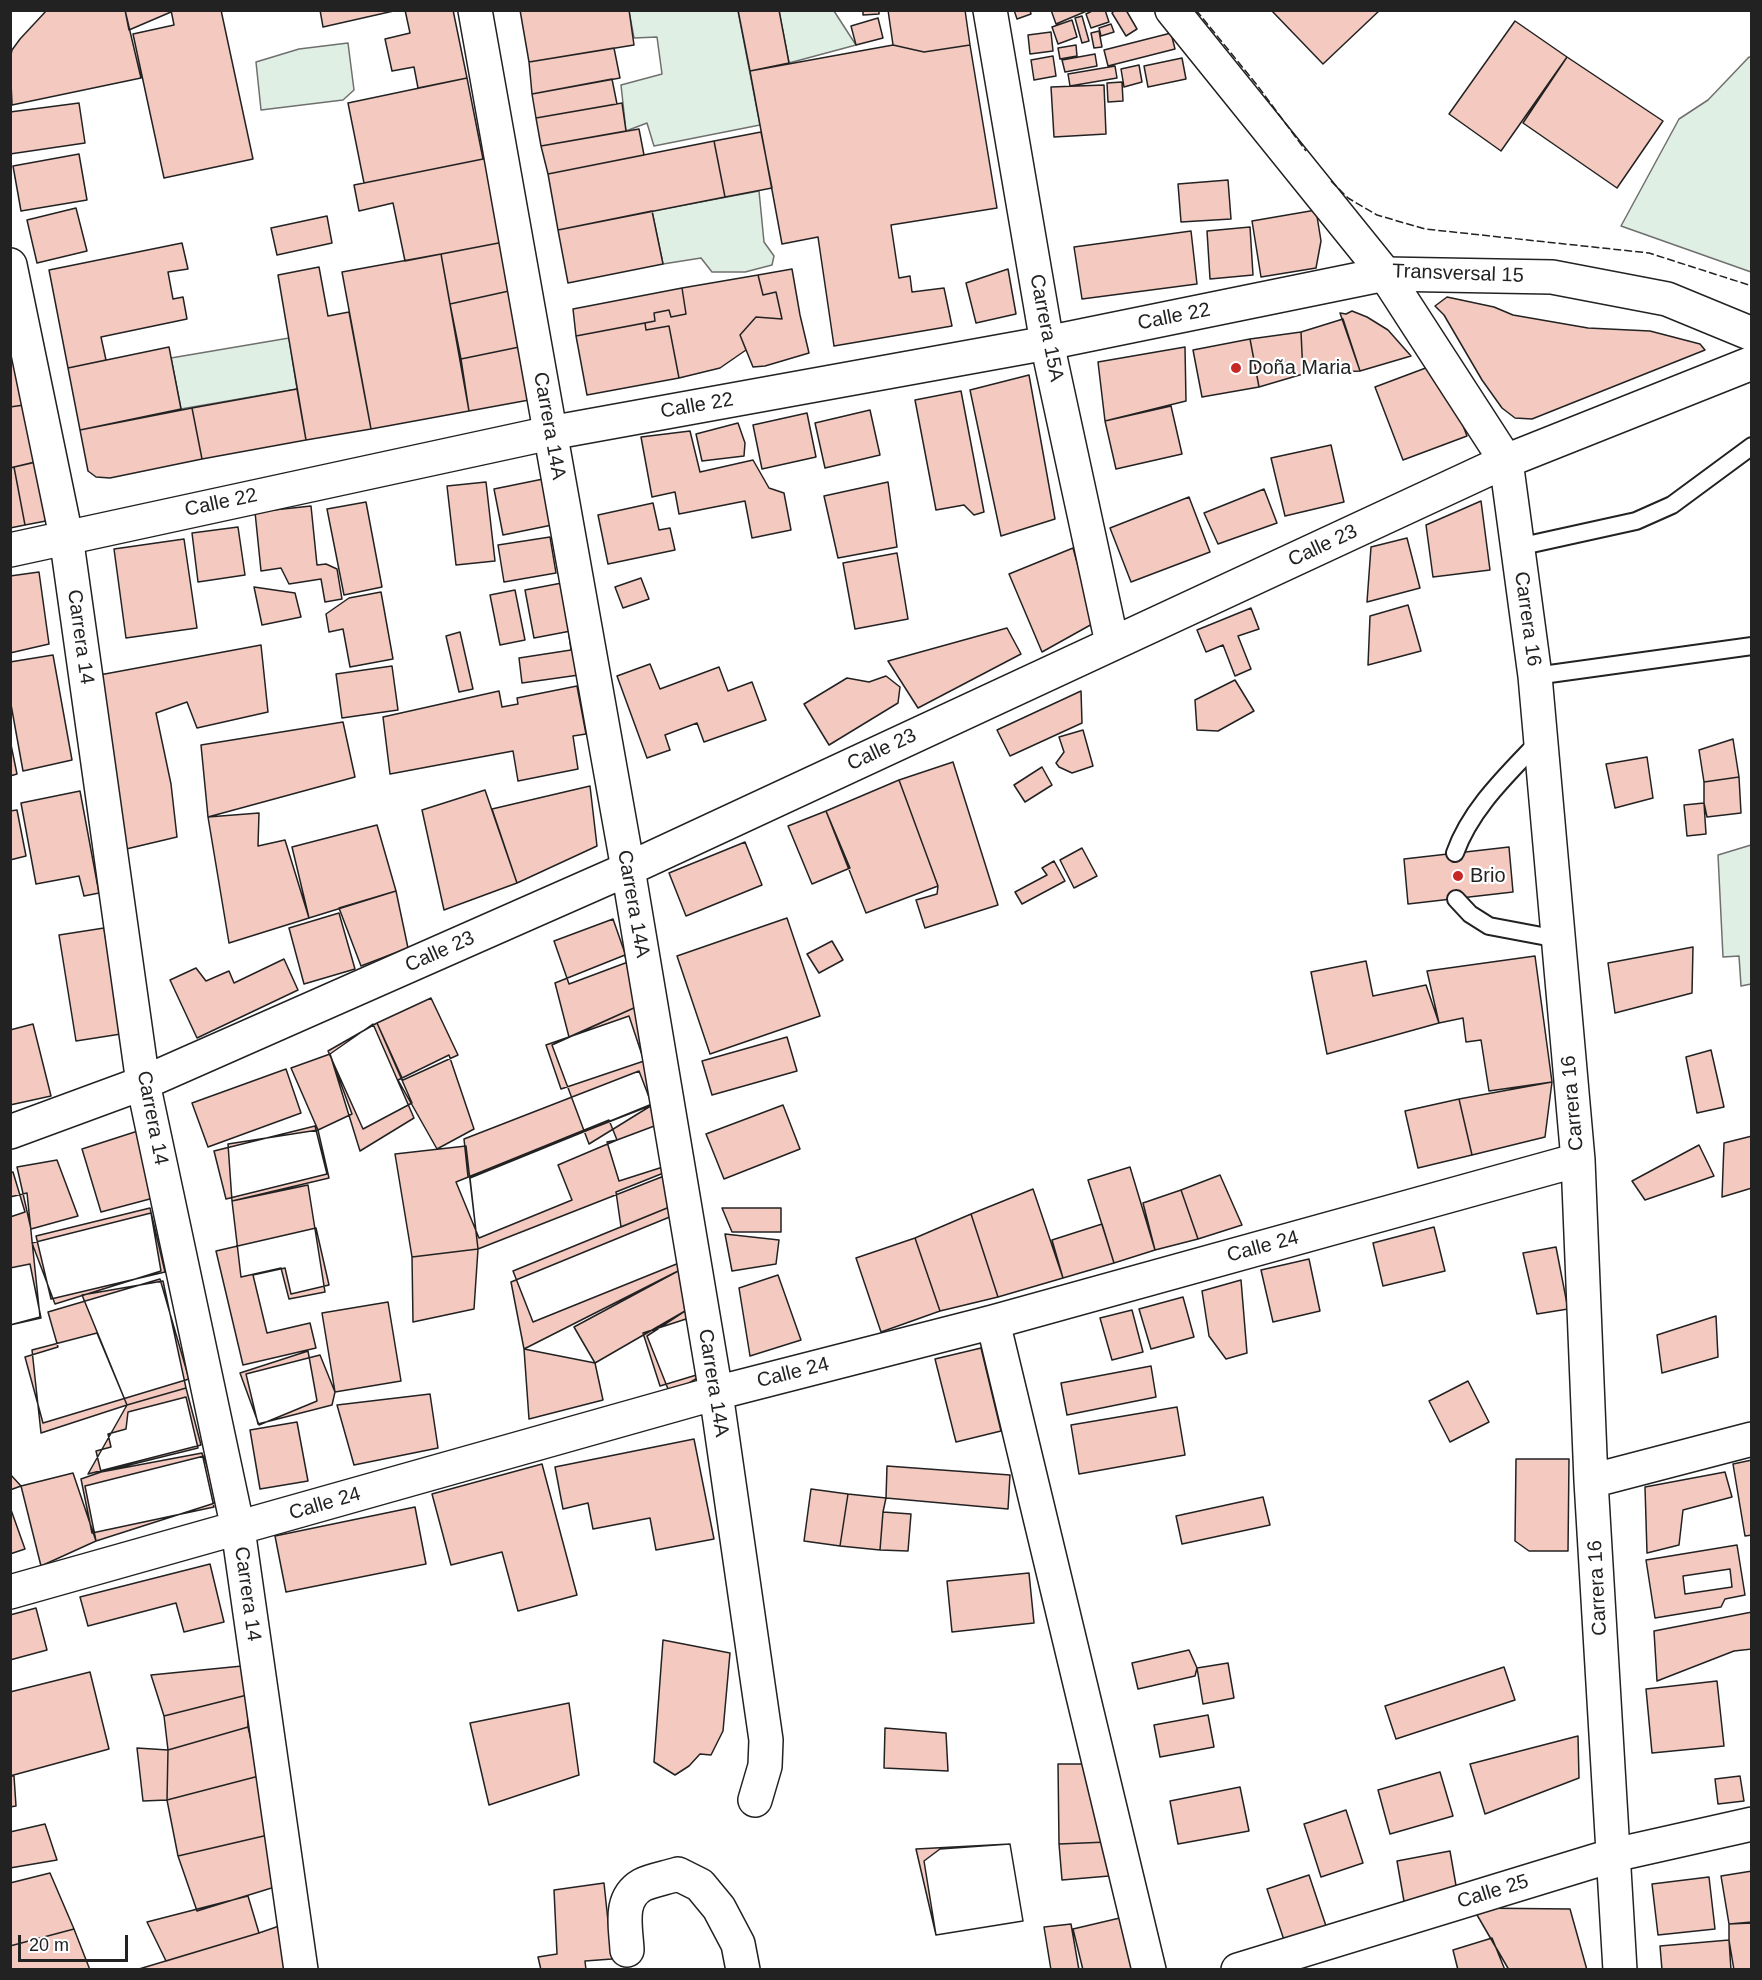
<!DOCTYPE html>
<html>
<head>
<meta charset="utf-8">
<style>
  body { margin:0 }
  #map { position:relative; width:1762px; height:1980px; overflow:hidden; background:#fff; font-family:Arial,sans-serif }
  canvas { display:block }
  .frame { position:absolute; inset:0; border:12px solid #222; pointer-events:none }
  .scale { position:absolute; left:18px; top:1935px; width:110px; height:27px; box-sizing:border-box; border:3px solid #222; border-top:0; padding-left:8px; font-size:18px; line-height:21px; white-space:nowrap; color:#222; -webkit-text-stroke:4px #fff; paint-order:stroke }
</style>
</head>
<body>
<div id="map">
<canvas width="1762" height="1980"></canvas>
<div class="frame"></div>
<div class="scale">20 m</div>
</div>
<script>
const g = document.querySelector('canvas').getContext('2d');
g.lineJoin = 'round';
function paint(path, color) { g.fillStyle = color; g.fill(path, 'evenodd'); }
function trace(path, color, width, dash) { g.strokeStyle = color; g.lineWidth = width; g.lineCap = dash ? 'butt' : 'round'; g.setLineDash(dash || []); g.stroke(path); }
function label(font, color, halo, rows, align = 'center') {
  g.font = font + ' Arial,sans-serif'; g.lineWidth = 4.5; g.setLineDash([]); g.textBaseline = 'middle'; g.strokeStyle = halo; g.fillStyle = color; for (const [text, x, y, turn = 0] of rows) {
    g.save(); g.translate(x, y); g.rotate((+turn || 0) * Math.PI / 180); g.textAlign = isNaN(turn) ? turn : align; if (halo) g.strokeText(text, 0, 0); g.fillText(text, 0, 0); g.restore();
  }
}
const green = new Path2D(`
  M629,11H738L760,125L654,146L647,123L626,131L621,85L662,74L657,37L634,38Z
  M779,11H834L856,45L789,63Z
  M348,43L354,90L343,100L261,110L256,62L299,49Z
  M1749,57L1752,58L1751,272L1621,226L1679,119L1708,100Z
  M759,191L764,242L774,256L772,265L745,272H712L701,258L663,264L652,211Z
  M289,338L297,389L181,409L171,358Z
  M1751,845V984L1741,986L1739,956L1723,957L1718,855Z`);
paint(green, '#e0efe3');
trace(green, '#6f6f6f', 1.5);
const building = new Path2D(`
  M47,10H125L141,78L12,105L10,59L12,50L20,39Z
  M125,10H171V12L129,30Z
  M171,10H221L253,159L164,178L133,34L174,25Z
  M320,10H398L323,27Z
  M405,10H453L467,78L418,88L414,67L392,71L385,39L410,33Z
  M520,10H629L634,45L529,62Z
  M738,10H779L789,63L750,71Z
  M863,10H879V14L863,15Z
  M888,10H965L970,45L924,52L893,45Z
  M1014,10H1030L1031,14L1017,19Z
  M1051,10H1089L1056,24Z
  M1094,10H1105L1109,22L1091,28L1086,14Z
  M1115,10H1126L1137,29L1126,36L1112,13Z
  M1271,10H1380L1323,64Z
  M1082,16L1089,41L1082,43L1075,18Z
  M878,18L883,38L856,45L851,26Z
  M1072,20L1077,37L1058,44L1052,27Z
  M1515,21L1567,57L1501,151L1449,114Z
  M1111,24L1114,32L1101,36L1099,28Z
  M1099,31L1102,47L1094,48L1091,33Z
  M1051,32L1053,51L1030,54L1028,35Z
  M1171,33L1175,49L1108,66L1104,50Z
  M893,45L924,52L970,45L997,208L891,225L899,278L910,276L912,292L944,288L952,326L834,346L818,237L782,244L750,71Z
  M1076,45L1077,56L1060,59L1058,48Z
  M614,48L620,78L532,94L529,62Z
  M1095,54L1097,66L1065,72L1062,60Z
  M1053,56L1056,76L1034,80L1031,60Z
  M1567,57L1663,121L1617,188L1523,123Z
  M1182,58L1186,79L1148,87L1144,66Z
  M1139,65L1142,82L1124,87L1121,69Z
  M1115,66L1117,78L1070,86L1068,74Z
  M467,78L483,159L364,183L348,103Z
  M612,79L617,104L536,118L532,94Z
  M1122,82L1123,101L1108,102L1107,83Z
  M1104,85L1106,134L1054,137L1051,87Z
  M79,103L85,143L10,154V112Z
  M622,103L626,131L541,146L536,118Z
  M639,129L644,155L548,174L541,146Z
  M761,132L772,188L725,197L714,141Z
  M714,141L725,197L558,230L548,174Z
  M79,154L87,200L21,211L13,166Z
  M493,157L509,241L405,261L393,203L359,211L354,185Z
  M1228,180L1231,219L1181,222L1178,184Z
  M76,208L87,251L37,263L27,220Z
  M1316,210L1321,241L1316,268L1261,277L1252,221Z
  M652,211L663,264L568,283L558,230Z
  M327,216L332,243L277,255L271,228Z
  M1250,227L1253,275L1210,279L1207,231Z
  M1191,231L1197,284L1082,299L1074,247Z
  M509,241L518,289L450,304L441,254Z
  M182,243L188,269L168,272L173,299L183,297L187,319L101,337L106,360L68,368L49,270Z
  M441,254L469,411L371,429L342,272Z
  M319,267L328,316L349,312L371,429L306,440L278,275Z
  M792,269L800,315L809,353L765,366L753,367L740,335L756,317L782,319L776,292L763,295L758,275Z
  M1008,269L1016,314L976,323L966,283Z
  M758,275L763,295L776,292L782,319L756,317L740,335L746,350L720,368L679,378L669,326L646,330L645,323L655,321L654,313L669,310L671,317L686,314L682,288Z
  M682,288L686,314L671,317L669,310L654,313L655,321L576,336L573,309Z
  M518,289L529,345L461,359L450,304Z
  M1447,297L1494,307L1513,315L1588,328L1650,331L1700,344L1705,350L1532,419L1515,418L1502,408L1482,380L1444,315L1435,306Z
  M1352,311L1367,317L1388,330L1411,356L1360,371L1340,313L1346,314Z
  M1343,319L1360,371L1303,374L1301,332Z
  M645,323L646,330L669,326L679,378L587,395L576,336Z
  M1301,332L1303,374L1259,387L1250,339Z
  M1250,339L1259,387L1202,397L1193,350Z
  M529,345L540,398L469,411L461,359Z
  M169,347L181,409L80,430L68,368Z
  M1185,347L1186,401L1105,421L1098,362Z
  M10,351H14L24,405L10,407Z
  M1439,363L1467,436L1403,460L1375,387Z
  M1029,375L1055,519L1001,536L970,390Z
  M297,389L306,440L202,459L192,408Z
  M961,391L984,512L974,515L964,505L936,510L915,400Z
  M24,405L36,462L10,468V407Z
  M1171,406L1182,454L1116,469L1105,421Z
  M192,408L202,459L110,478L96,477L88,471L80,430Z
  M870,410L880,455L825,468L815,423Z
  M807,413L816,457L762,469L753,425Z
  M738,423L745,443L744,456L702,461L696,434Z
  M690,431L700,472L753,460L769,488L784,493L791,530L752,538L745,501L679,514L675,492L652,497L641,437Z
  M1331,445L1344,502L1285,516L1271,458Z
  M39,461L51,520L25,525L14,467Z
  M14,467L25,525L10,528V468Z
  M548,478L557,524L503,535L494,489Z
  M486,482L495,561L456,565L447,486Z
  M888,482L897,547L838,558L824,496Z
  M1264,489L1277,523L1218,544L1204,513Z
  M1189,497L1210,552L1131,582L1110,528Z
  M1481,501L1490,570L1433,577L1426,525Z
  M366,502L382,587L344,595L327,509Z
  M653,503L659,530L670,528L675,550L608,564L598,515Z
  M311,506L317,565L326,564L337,569L342,599L325,602L321,579L289,584L281,568L261,571L255,512Z
  M238,527L245,575L198,582L192,533Z
  M550,537L556,573L504,582L498,545Z
  M1407,538L1420,588L1367,602L1371,547Z
  M184,539L197,628L126,638L114,549Z
  M1073,548L1094,623L1042,652L1009,574Z
  M897,553L908,619L855,629L843,563Z
  M39,572L49,644L10,653V576Z
  M641,578L649,599L623,608L615,587Z
  M567,582L576,630L534,638L525,590Z
  M254,587L295,593L301,617L262,625Z
  M515,590L525,640L500,645L490,595Z
  M381,592L393,659L350,667L343,629L329,632L326,614L349,598Z
  M1408,605L1421,651L1368,665L1370,616Z
  M1251,608L1259,629L1238,636L1251,669L1235,676L1223,645L1206,652L1197,630Z
  M1007,628L1021,654L918,708L888,661Z
  M460,632L473,689L459,692L446,636Z
  M580,633L586,674L522,683L519,658L571,650L569,635Z
  M261,645L268,712L197,728L187,702L156,713L171,784L177,837L122,850L94,676Z
  M53,655L72,760L23,771L10,699V662Z
  M650,664L660,689L719,667L728,691L752,682L766,720L704,742L697,723L665,735L670,750L647,758L617,676Z
  M392,666L398,710L342,718L336,674Z
  M886,676L900,687L898,703L829,745L804,704L847,678L869,682Z
  M1235,680L1254,711L1218,731L1197,730L1195,700Z
  M577,686L586,734L573,736L578,769L518,781L513,751L390,774L383,717L499,691L502,707L518,704L517,698Z
  M1081,691L1082,723L1010,756L997,730Z
  M343,722L355,777L208,817L201,745Z
  M1083,730L1093,766L1072,773L1059,767L1056,763L1064,752L1059,737Z
  M1733,739L1739,777L1704,782L1699,750Z
  M10,740L17,774L10,776Z
  M1647,757L1653,798L1615,808L1606,764Z
  M953,762L998,905L925,928L916,900L937,894L938,886L899,780Z
  M1042,767L1052,785L1025,802L1014,785Z
  M1739,777L1741,813L1707,817L1704,803V782Z
  M899,780L938,886L866,913L826,811Z
  M590,786L597,846L517,883L492,809Z
  M485,790L517,883L444,910L422,810Z
  M80,791L99,893L84,896L79,876L36,884L21,803Z
  M1704,803L1706,834L1687,836L1684,805Z
  M17,810L26,856L10,860V811Z
  M826,811L850,868L812,884L788,826Z
  M259,813L258,846L285,840L309,918L229,943L208,817Z
  M377,825L396,891L309,918L292,847Z
  M745,842L762,885L686,916L669,873Z
  M1509,847L1513,892L1408,904L1404,859Z
  M1082,848L1097,876L1074,888L1060,860Z
  M1054,861L1065,881L1022,904L1015,892L1047,875L1042,868Z
  M396,891L408,948L361,966L339,908Z
  M339,913L355,969L304,984L289,928Z
  M787,918L820,1016L710,1054L677,956Z
  M613,919L628,962L569,984L554,941Z
  M104,928L121,1034L76,1041L59,935Z
  M832,941L843,960L819,973L807,954Z
  M1693,947L1692,993L1615,1013L1608,963Z
  M625,955L636,1007L569,1037L555,983Z
  M1535,956L1552,1082L1489,1091L1481,1040L1466,1042L1463,1018L1439,1023L1427,971Z
  M284,959L298,990L197,1038L170,980L196,968L206,981L229,971L234,983Z
  M1366,961L1373,996L1426,985L1439,1023L1327,1054L1311,972Z
  M431,998L458,1055L403,1080L377,1023Z
  M636,1007L657,1102L589,1144L552,1045Z
  M629,1016L644,1061L561,1089L546,1045Z
  M377,1023L412,1103L363,1129L328,1051Z
  M33,1024L51,1096L10,1105V1030Z
  M373,1024L414,1118L360,1151L330,1054Z
  M787,1037L797,1071L712,1095L702,1061Z
  M1711,1050L1724,1107L1697,1113L1686,1057Z
  M330,1054L352,1114L318,1130L291,1068Z
  M449,1055L474,1129L437,1149L398,1080Z
  M286,1069L301,1113L208,1147L192,1103Z
  M639,1071L652,1105L468,1177L464,1139Z
  M1552,1082L1545,1137L1472,1155L1459,1099Z
  M1459,1099L1472,1155L1418,1168L1405,1111Z
  M657,1102L664,1176L478,1249L470,1178Z
  M783,1105L800,1149L724,1179L706,1134Z
  M609,1120L617,1140L558,1165L572,1200L479,1238L456,1182Z
  M657,1125L666,1166L619,1181L607,1142L617,1140Z
  M315,1126L327,1174L226,1199L214,1151Z
  M144,1129L161,1196L101,1212L82,1149Z
  M318,1130L329,1178L232,1201L228,1144Z
  M1752,1136V1188L1722,1197L1724,1143Z
  M1699,1145L1714,1176L1645,1200L1632,1181Z
  M466,1146L478,1249L412,1257L395,1154Z
  M57,1160L78,1216L31,1229L17,1167Z
  M1130,1167L1155,1250L1114,1263L1088,1180Z
  M13,1172L25,1212L10,1217V1173Z
  M666,1172L672,1206L621,1227L616,1192Z
  M1220,1175L1242,1225L1198,1239L1181,1190Z
  M308,1185L325,1292L289,1299L281,1268L241,1277L232,1201Z
  M1033,1189L1063,1278L998,1297L971,1214Z
  M1181,1190L1198,1239L1155,1250L1143,1203Z
  M27,1193L40,1317L10,1325V1197Z
  M672,1206L679,1263L533,1322L513,1271Z
  M150,1208L165,1272L51,1299L36,1236Z
  M722,1208H781V1232H732Z
  M151,1213L161,1271L55,1304L32,1243Z
  M677,1214L680,1270L524,1349L511,1282Z
  M971,1214L998,1297L940,1311L915,1238Z
  M1102,1224L1114,1263L1063,1278L1052,1240Z
  M1434,1227L1445,1271L1383,1286L1373,1243Z
  M316,1228L329,1285L291,1294L285,1268L253,1275L267,1333L310,1323L316,1348L243,1365L216,1251Z
  M725,1234L779,1240L776,1264L732,1271Z
  M915,1238L940,1311L881,1332L856,1258Z
  M1556,1247L1568,1309L1537,1314L1523,1253Z
  M478,1249L474,1309L413,1322L412,1257Z
  M1309,1259L1320,1311L1273,1322L1261,1270Z
  M30,1264L41,1318L10,1325V1268Z
  M680,1270L685,1311L595,1363L574,1327Z
  M778,1275L801,1340L750,1356L739,1288Z
  M160,1279L189,1379L43,1423L25,1357L58,1347L48,1312Z
  M1241,1280L1247,1353L1226,1359L1209,1336L1202,1291Z
  M163,1281L186,1388L127,1405L82,1295Z
  M1183,1297L1194,1337L1151,1349L1139,1309Z
  M388,1302L401,1381L335,1392L322,1313Z
  M1132,1310L1143,1352L1112,1360L1100,1318Z
  M685,1311L701,1376L670,1394L647,1336Z
  M1716,1316L1718,1357L1662,1373L1657,1335Z
  M686,1319L703,1373L660,1386L643,1333Z
  M97,1333L127,1405L41,1433L32,1350Z
  M981,1348L1001,1431L956,1442L935,1359Z
  M524,1349L595,1363L603,1400L529,1419Z
  M308,1351L317,1401L259,1425L240,1373Z
  M320,1355L335,1392L332,1405L258,1424L246,1374Z
  M1151,1366L1156,1397L1067,1415L1061,1383Z
  M1468,1381L1489,1422L1450,1442L1429,1401Z
  M186,1388L201,1445L88,1474L127,1405Z
  M430,1394L438,1448L354,1465L337,1405Z
  M186,1397L198,1448L101,1472L96,1451L111,1447L108,1434L126,1429L128,1412Z
  M1177,1407L1185,1455L1079,1474L1071,1425Z
  M297,1422L308,1481L260,1489L250,1430Z
  M694,1439L714,1539L656,1550L650,1518L593,1529L588,1503L563,1509L555,1467Z
  M202,1453L214,1507L92,1533L81,1479L101,1472Z
  M204,1456L218,1502L96,1541L85,1486Z
  M1516,1459H1569L1568,1551H1529L1515,1541Z
  M1752,1460V1535L1745,1536L1733,1464Z
  M542,1464L577,1595L518,1611L502,1552L451,1565L432,1494Z
  M887,1466L1010,1475L1008,1509L886,1498Z
  M1725,1472L1732,1497L1683,1510L1679,1545L1647,1553L1645,1487Z
  M73,1473L96,1541L41,1566L21,1486Z
  M10,1474L21,1486L10,1490Z
  M811,1489L848,1494L840,1546L804,1541Z
  M848,1494L886,1498L883,1512L880,1550L840,1546Z
  M1263,1497L1270,1525L1182,1544L1176,1516Z
  M10,1507L25,1549L10,1554Z
  M415,1507L426,1564L286,1592L275,1536Z
  M883,1512L911,1514L908,1551L880,1550Z
  M1737,1545L1745,1595L1725,1599L1721,1607L1655,1618L1646,1560Z
  M210,1564L224,1622L184,1632L176,1603L88,1626L80,1597Z
  M1730,1569L1732,1587L1685,1594L1683,1576Z
  M1029,1573L1034,1623L952,1632L947,1581Z
  M36,1608L47,1650L10,1660V1615Z
  M1752,1612V1649L1734,1651L1657,1681L1654,1631Z
  M663,1640L730,1653L723,1731L711,1755L700,1754L689,1766L675,1775L654,1762Z
  M1189,1650L1197,1668L1195,1676L1138,1689L1132,1663Z
  M1228,1663L1234,1698L1203,1704L1197,1668Z
  M242,1666L247,1695L164,1716L151,1675Z
  M1504,1667L1515,1700L1396,1739L1385,1706Z
  M90,1672L109,1749L10,1776V1692Z
  M1717,1681L1724,1746L1652,1753L1646,1689Z
  M247,1695L248,1727L168,1750L164,1716Z
  M569,1703L579,1775L489,1805L470,1723Z
  M1208,1715L1214,1747L1160,1757L1154,1725Z
  M248,1727L259,1776L167,1800L168,1750Z
  M885,1728L946,1733L948,1771L884,1768Z
  M1578,1736L1579,1778L1485,1814L1470,1764Z
  M137,1748L168,1750L167,1800L143,1801Z
  M1058,1764H1086L1107,1842L1059,1844Z
  M1440,1772L1453,1816L1390,1834L1378,1790Z
  M10,1776H14L16,1806L10,1807Z
  M259,1776L268,1835L178,1856L167,1800Z
  M1740,1776L1744,1801L1718,1804L1715,1779Z
  M1240,1787L1249,1831L1178,1844L1170,1801Z
  M1346,1810L1363,1863L1321,1877L1304,1824Z
  M45,1824L57,1860L10,1868V1832Z
  M268,1835L278,1886L197,1911L178,1856Z
  M1107,1842L1109,1876L1062,1880L1059,1844Z
  M1010,1844L1023,1921L936,1935L924,1861L940,1849Z
  M1010,1844L1023,1921L936,1935L916,1849Z
  M1450,1851L1458,1897L1405,1907L1397,1861Z
  M1752,1871V1922L1729,1924L1721,1876Z
  M50,1873L74,1929L10,1946V1883Z
  M1309,1875L1327,1929L1285,1943L1267,1889Z
  M1709,1877L1715,1929L1658,1935L1652,1884Z
  M604,1883L612,1959L585,1961L586,1970H541L538,1957L557,1954L554,1890Z
  M248,1896L259,1933L166,1961L147,1922Z
  M1473,1908L1570,1909L1587,1970H1509Z
  M1124,1917L1137,1970H1083L1073,1929Z
  M1752,1923V1970H1734L1729,1940V1924Z
  M1071,1924L1079,1970H1051L1044,1927Z
  M282,1925L291,1970L139,1969L259,1933Z
  M74,1929L90,1970H10V1946Z
  M1492,1938L1505,1970H1458L1453,1950Z
  M1729,1940L1731,1970H1662L1660,1946Z`);
paint(building, '#f3c9c0');
trace(building, '#222', 1.5);
const lane = new Path2D(`
  M1518,547L1636,521L1672,505L1752,446
  M1535,676L1752,646
  M1455,853C1471,808 1508,774 1540,740
  M1456,899L1470,914L1489,926L1558,939`);
const street = new Path2D(`
  M475,10L628,869L716,1393L766,1740L765,1766L755,1800
  M990,10L1047,343L1112,643
  M1385,274L1506,461L1535,676L1578,1160L1591,1481L1620,1970
  M66,536L143,1083L238,1529L301,1970
  M10,1132L143,1083L628,869L1506,461L1752,363
  M993,1322L1149,1970
  M1591,1481L1752,1439
  M10,1592L716,1393L993,1322L1578,1160
  M627,1950C626,1927 618,1899 642,1885C652,1880 666,1878 678,1874L700,1885L719,1908L738,1944L743,1970
  M1238,1970L1614,1855L1752,1824`);
const secondary = new Path2D(`
  M1172,10L1385,274
  M10,265L66,536`);
const primary = new Path2D(`
  M10,550L550,433L1047,343L1385,274L1552,277L1667,299L1752,334`);
trace(lane, '#222', 20);
trace(street, '#222', 36);
trace(secondary, '#222', 36);
trace(primary, '#222', 36);
trace(lane, '#fff', 16);
trace(street, '#fff', 33);
trace(secondary, '#fff', 33);
trace(primary, '#fff', 33);
trace(new Path2D(`
  M1196,10L1257,85L1306,151
  M1331,181L1348,198L1377,215L1425,229L1649,253L1752,286`), '#222', 1.5, [8, 3]);
for (const [x, y, r, color] of [
  [1236,368,6,"#c62828"],
  [1458,876,6,"#c62828"]
]) { const dot = new Path2D(); dot.arc(x, y, r, 0, 2 * Math.PI); g.fillStyle = color; g.fill(dot); trace(dot, '#fff', 2); }
label('20px', '#222', '#fff', [
  ["Transversal 15",1458,274,2],
  ["Calle 22",1174,317,-11],
  ["Carrera 15A",1046,328,79],
  ["Calle 22",697,406,-10],
  ["Carrera 14A",549,426,80],
  ["Calle 22",221,503,-12],
  ["Calle 23",1323,546,-25],
  ["Carrera 16",1527,619,82],
  ["Carrera 14",80,637,82],
  ["Calle 23",882,750,-25],
  ["Carrera 14A",633,904,80],
  ["Calle 23",440,952,-24],
  ["Carrera 16",1573,1103,-95],
  ["Carrera 14",152,1118,79],
  ["Calle 24",1263,1247,-15],
  ["Calle 24",793,1373,-14],
  ["Carrera 14A",713,1383,81],
  ["Calle 24",325,1504,-16],
  ["Carrera 16",1598,1588,-93],
  ["Carrera 14",247,1594,82],
  ["Calle 25",1493,1892,-17]
]);
label('20px', '#222', '#fff', [
  ["Doña Maria",1248,368],
  ["Brio",1470,876]
], 'left');
</script>
</body>
</html>
